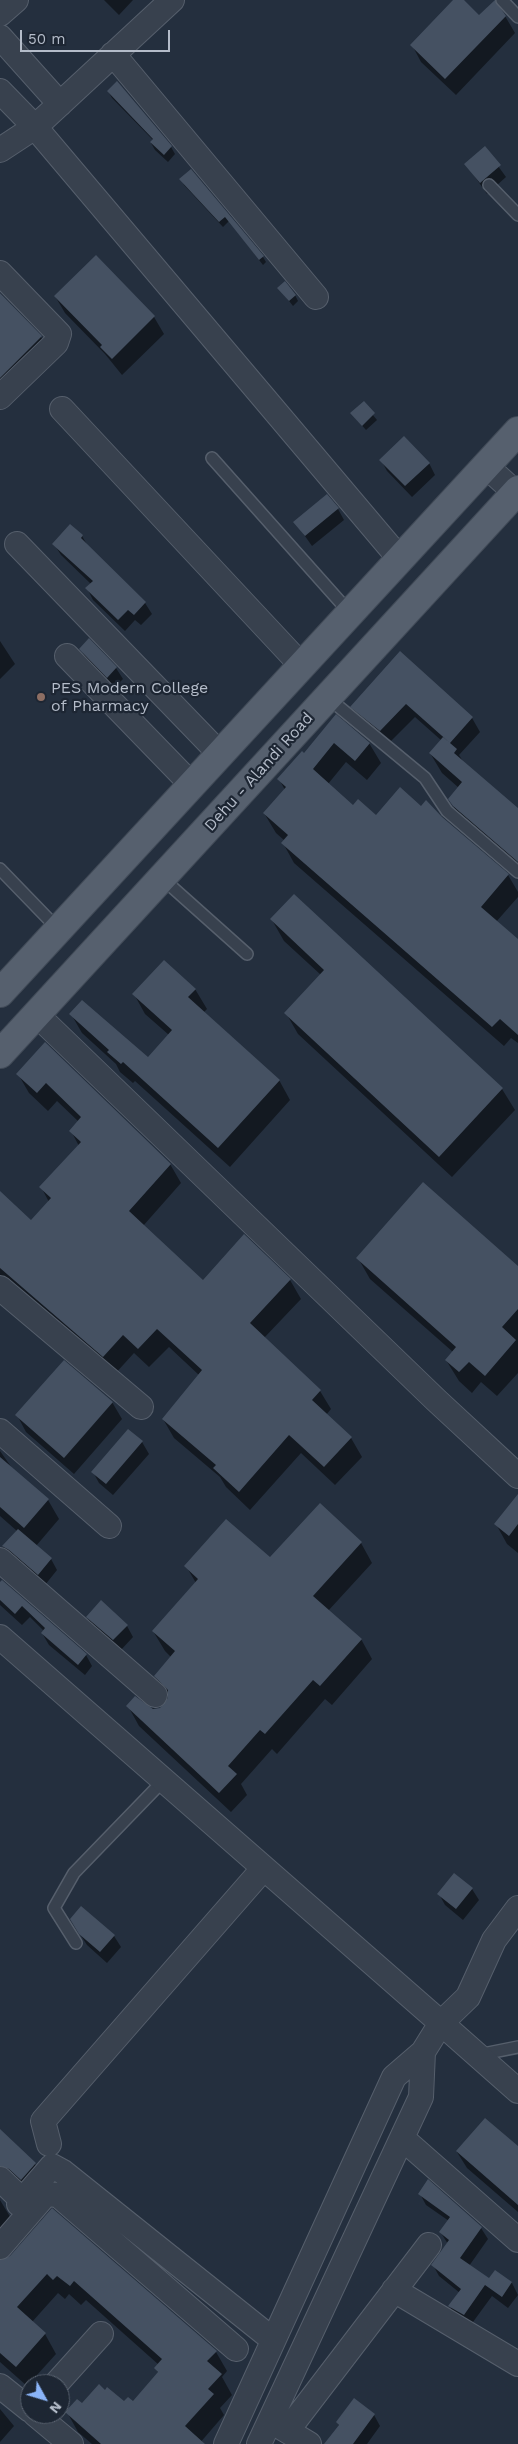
<!DOCTYPE html>
<html>
<head>
<meta charset="utf-8">
<style>
  body { margin:0 }
  #map { position:relative; width:518px; height:2444px; overflow:hidden; background:#242f3e; font-family:"Work Sans",sans-serif }
  canvas { display:block }
  .north { position:absolute; left:20px; top:2374px; width:50px; height:50px; box-sizing:border-box; background:#1d2633; border:1px solid #59626f; border-radius:50%; rotate:129deg; font-size:14px; font-weight:700; line-height:20px; text-align:center; color:#b4bcc9 }
  .north::after { content:''; display:block; margin:auto; width:18px; height:22px; background:#8ab4f8; clip-path:polygon(50% 0,100% 100%,50% 72%,0 100%) }
  .scale { position:absolute; left:20px; top:30px; width:150px; height:22px; box-sizing:border-box; border:2px solid #b4bcc9; border-top:0; padding-left:6px; font-size:15px; line-height:18px; white-space:nowrap; color:#b4bcc9; -webkit-text-stroke:4px #1d2633; paint-order:stroke }
</style>
</head>
<body>
<div id="map">
<canvas width="518" height="2444"></canvas>
<div class="north">N</div>
<div class="scale">50 m</div>
</div>
<script>
const g = document.querySelector('canvas').getContext('2d');
g.lineJoin = 'round';
function paint(path, color) { g.fillStyle = color; g.fill(path, 'evenodd'); }
function trace(path, color, width, dash) { g.strokeStyle = color; g.lineWidth = width; g.lineCap = dash ? 'butt' : 'round'; g.setLineDash(dash || []); g.stroke(path); }
function label(font, color, halo, rows, align = 'center') {
  g.font = font + ' "Work Sans",sans-serif'; g.lineWidth = 4.5; g.setLineDash([]); g.textBaseline = 'middle'; g.strokeStyle = halo; g.fillStyle = color; for (const [text, x, y, turn = 0] of rows) {
    g.save(); g.translate(x, y); g.rotate((+turn || 0) * Math.PI / 180); g.textAlign = isNaN(turn) ? turn : align; if (halo) g.strokeText(text, 0, 0); g.fillText(text, 0, 0); g.restore();
  }
}
paint(new Path2D(`
  M104,0H133L119,15Z
  M455,0H462L479,17L505,16L515,33L456,95L421,62L412,45Z
  M108,91L171,147L175,154L168,162L155,150L151,143L153,140L112,98Z
  M485,148L506,177L487,194L466,164Z
  M191,170L263,257L266,262L263,265L229,221L223,227L184,185L181,179Z
  M96,257L154,317L164,334L122,375L105,354L65,313L55,296Z
  M279,288L295,295L298,301L293,306Z
  M0,293L41,337L53,358L0,401Z
  M363,403L377,420L366,430L352,414Z
  M381,460L429,463L435,475L412,497L387,471Z
  M338,509L344,520L312,546L295,522Z
  M82,536L89,548L145,603L152,614L141,625L135,620L125,631L93,600L87,588L91,584L61,555L54,544Z
  M0,641L15,664L0,679Z
  M81,649L116,668L123,679L114,688L87,661Z
  M401,653L472,718L480,732L459,755L464,763L518,810V871L461,819L449,799L459,788L442,773L430,753L442,741L415,717L388,744L360,721L352,707Z
  M336,716L369,743L381,763L367,780L346,762L328,784L353,806L376,817L421,807L508,875L518,892V897L496,922L518,941V1043L511,1038L504,1046L294,863L283,843L285,841L276,833L264,813L285,790L279,779L304,754Z
  M294,895L502,1089L515,1110L452,1177L298,1034L286,1013L321,975L284,941L272,920Z
  M195,989L207,1009L204,1012L279,1080L290,1100L230,1167L135,1081L133,1083L120,1072L116,1064L82,1033L71,1014L148,1059L169,1035L145,1014L134,994Z
  M45,1044L170,1164L181,1183L143,1226L203,1282L290,1280L301,1299L264,1338L320,1391L331,1409L326,1415L351,1438L362,1457L335,1485L301,1453L250,1510L226,1487L220,1477L174,1438L163,1419L200,1376L169,1347L149,1367L134,1353L114,1375L0,1276V1193L31,1222L49,1202L41,1187L79,1146L71,1131L79,1122L57,1101L48,1111L29,1093L18,1074Z
  M358,1258L518,1268V1373L497,1396L481,1382L472,1393L459,1381L446,1360L453,1352L370,1279Z
  M112,1402L122,1419L74,1474L26,1432L17,1415Z
  M128,1430L142,1442L149,1454L113,1495L99,1483L93,1472Z
  M0,1451L12,1468L48,1500L59,1519L36,1546L51,1559L57,1570L45,1585L10,1558L3,1547L17,1531L0,1516Z
  M518,1496V1553L507,1544L496,1524Z
  M361,1543L372,1563L328,1611L361,1639L372,1659L332,1705L325,1699L277,1754L272,1749L241,1784L247,1795L231,1812L139,1726L128,1706L160,1709L169,1698L155,1676L171,1657L165,1651L153,1631L196,1583L186,1566L270,1559Z
  M0,1584L86,1655L92,1666L85,1675L49,1645L42,1633L44,1631L30,1617L22,1625L0,1605Z
  M87,1617L127,1626L133,1637L120,1651L94,1628Z
  M472,1889L479,1900L463,1920L445,1905L439,1894Z
  M78,1931L114,1936L121,1947L107,1963L87,1945Z
  M0,2130L35,2164L47,2183L0,2191Z
  M518,2148V2212L467,2168L457,2152Z
  M420,2194L481,2228L488,2239L469,2266L489,2280L495,2271L512,2283L518,2295L508,2308L492,2296L470,2326L456,2318L450,2306L460,2293L439,2276L433,2265L448,2244L441,2233L449,2221L426,2205Z
  M0,2200L12,2220L0,2233Z
  M53,2210L216,2352L227,2371L222,2377L232,2395L220,2408L224,2415L199,2444H92L78,2432L67,2412L82,2405L133,2403L159,2374L155,2368L159,2365L86,2300L81,2305L69,2294L65,2299L58,2293L32,2322L45,2334L56,2354L27,2386L0,2362V2261L11,2257Z
  M0,2409L14,2426L0,2442Z
  M374,2415L380,2426L367,2444H328L339,2426L337,2422Z`), '#0007');
paint(new Path2D(`
  M453,0H464L479,15L495,0L506,16L445,79L410,45Z
  M117,81L172,146L164,155L150,142L153,139L107,91Z
  M485,146L501,165L480,183L464,164Z
  M191,169L264,256L259,260L225,217L219,222L179,179Z
  M96,255L155,316L112,359L100,347L102,345L54,296Z
  M285,281L296,295L289,301L277,288Z
  M0,293L42,336L0,378Z
  M364,401L375,413L362,426L350,413Z
  M404,436L430,463L405,486L379,460Z
  M327,494L339,508L305,536L293,522Z
  M70,524L83,535L81,538L146,602L134,615L128,610L118,620L85,588L93,581L52,544Z
  M89,638L117,667L107,678L79,649Z
  M400,651L473,717L450,743L406,704L380,731L350,707Z
  M336,714L370,743L355,761L334,743L313,769L353,805L358,799L376,815L400,787L421,806L426,800L442,817L509,874L481,907L518,939V1035L500,1019L492,1027L281,843L288,835L263,813L286,787L277,779L302,751L304,753Z
  M443,737L457,749L454,753L518,808V862L453,806L448,799L462,782L429,753Z
  M294,894L503,1088L439,1157L284,1013L324,970L270,919Z
  M164,960L196,989L188,997L280,1080L218,1148L123,1062L121,1064L107,1052L109,1050L69,1014L82,1000L148,1057L172,1030L132,994Z
  M45,1042L171,1164L129,1211L203,1280L244,1234L291,1279L250,1323L321,1390L312,1400L352,1437L324,1467L289,1435L239,1492L213,1468L216,1465L162,1419L202,1370L157,1329L138,1349L123,1335L103,1357L0,1268V1191L31,1220L51,1198L39,1187L81,1142L69,1131L81,1117L46,1083L37,1093L16,1074Z
  M423,1182L518,1266V1309L502,1327L516,1340L485,1376L469,1362L459,1372L445,1360L456,1347L356,1258Z
  M64,1360L113,1402L64,1458L15,1415Z
  M128,1429L143,1441L106,1484L91,1472Z
  M0,1457L49,1499L24,1528L0,1507Z
  M518,1494V1524L509,1536L494,1524Z
  M320,1503L362,1542L313,1596L362,1639L320,1686L313,1680L265,1734L260,1730L228,1766L237,1774L219,1793L126,1706L135,1696L153,1709L160,1708L168,1698V1690L154,1676L175,1651L152,1631L198,1579L184,1566L226,1519L270,1557Z
  M18,1529L52,1558L38,1575L9,1550L2,1546Z
  M2,1580L87,1654L78,1665L41,1633L45,1628L22,1606L15,1614L0,1600V1582Z
  M101,1600L128,1625L113,1640L86,1617Z
  M454,1873L473,1888L456,1909L437,1894Z
  M81,1906L115,1935L100,1952L79,1934L70,1919Z
  M485,2118L518,2146V2205L456,2151Z
  M0,2129L36,2163L21,2180L9,2169L0,2166Z
  M428,2179L482,2227L460,2258L489,2278L495,2270L512,2282L502,2297L485,2285L464,2315L448,2306L461,2289L431,2265L449,2240L439,2232L450,2217L418,2194Z
  M52,2208L217,2351L207,2361L222,2374L208,2389L214,2394L185,2426L205,2444H101L65,2412L77,2399L82,2403L99,2384L105,2390L107,2387L124,2401L128,2397L133,2401L158,2372L154,2368L162,2359L74,2281L70,2286L57,2276L53,2280L47,2274L17,2307L46,2333L16,2367L0,2353V2260L10,2256Z
  M354,2398L375,2414L353,2444H324L339,2425L336,2422Z`), '#455162');
const lane = new Path2D(`
  M502,0L518,17
  M489,185L518,215
  M212,458L350,613
  M327,697L425,778L447,811L518,872
  M0,869L59,930
  M163,879L247,954
  M76,1943L54,1908L74,1873L163,1781
  M478,2055L518,2047`);
const street = new Path2D(`
  M0,14L16,0
  M0,37L60,104
  M113,54L316,297
  M0,91L35,127L400,559
  M0,150L35,127L172,0
  M0,273L59,334L56,343L0,397
  M62,409L302,666
  M486,466L518,495
  M17,544L220,754
  M67,656L192,785
  M36,1014L436,1400L518,1476
  M0,1288L141,1407
  M0,1431L109,1526
  M0,1560L155,1695
  M0,1637L441,2023L423,2052L394,2077L226,2444
  M518,1908L494,1940L468,1997L441,2023L518,2091
  M402,2138L518,2240
  M49,2144L43,2121L263,1869
  M0,2179L22,2200
  M19,2204L52,2166L63,2172L272,2339
  M0,2247L46,2194L58,2195L236,2349
  M394,2290L518,2364
  M56,2384L101,2334
  M0,2386L30,2410
  M35,2414L71,2444
  M274,2423L309,2444
  M287,2431L429,2245
  M259,2444L421,2097L423,2052`);
const primary = new Path2D(`
  M0,993L518,431
  M0,1054L518,490`);
trace(lane, '#565f6c', 14);
trace(street, '#565f6c', 26);
trace(primary, '#414a57', 30);
trace(lane, '#38414e', 11);
trace(street, '#38414e', 24);
trace(primary, '#56606e', 28);
for (const [x, y, r, color] of [
  [41,697,5,"#8d6e63"]
]) { const dot = new Path2D(); dot.arc(x, y, r, 0, 2 * Math.PI); g.fillStyle = color; g.fill(dot); trace(dot, '#1d2633', 2); }
label('16px', '#b4bcc9', '#1d2633', [
  ["PES Modern College",51,688],
  ["of Pharmacy",51,706]
], 'left');
label('16px', '#b4bcc9', '#1d2633', [
  ["Dehu - Alandi Road",259,772,-48]
]);
</script>
</body>
</html>
